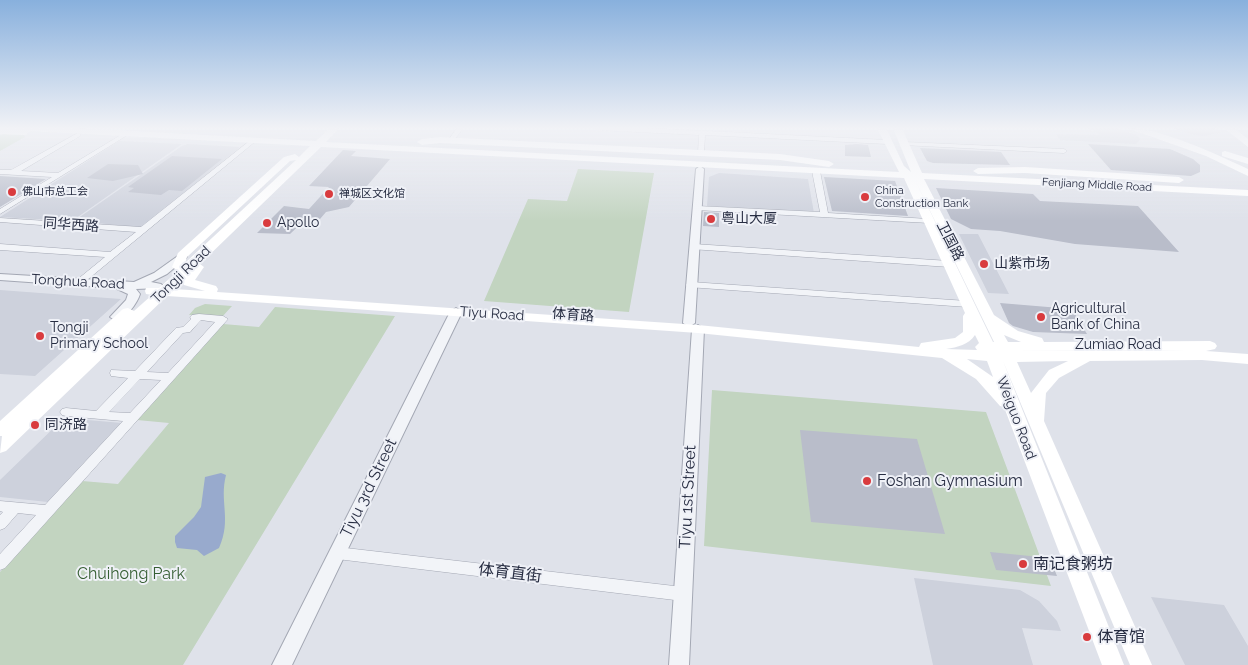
<!DOCTYPE html>
<html>
<head>
<meta charset="utf-8">
<style>
  body { margin:0 }
  canvas { display:block; background:#dfe2ea }
</style>
</head>
<body>
<canvas width="1248" height="665"></canvas>
<script>
const g = document.querySelector('canvas').getContext('2d');
g.lineJoin = 'round';
function paint(path, color) { g.fillStyle = color; g.fill(path, 'evenodd'); }
function trace(path, color, width, dash) { g.strokeStyle = color; g.lineWidth = width; g.lineCap = dash ? 'butt' : 'round'; g.setLineDash(dash || []); g.stroke(path); }
function label(font, color, halo, rows, align = 'center') {
  g.font = font + ' Raleway,"Noto Sans SC",sans-serif'; g.lineWidth = 4; g.setLineDash([]); g.textBaseline = 'middle'; g.strokeStyle = halo; g.fillStyle = color; for (const [text, x, y, turn = 0] of rows) {
    g.save(); g.translate(x, y); g.rotate((+turn || 0) * Math.PI / 180); g.textAlign = isNaN(turn) ? turn : align; if (halo) g.strokeText(text, 0, 0); g.fillText(text, 0, 0); g.restore();
  }
}
paint(new Path2D(`
  M1087,128H1116L1136,135L1140,138L1139,141L1136,144L1060,140L1056,134L1101,135Z
  M1173,128H1214L1220,133L1203,136L1190,134Z
  M119,141L182,144L72,221L0,217Z
  M188,144L239,147V148L143,226L138,227L74,221L182,146Z
  M719,173L808,179L814,213L707,206L709,177Z
  M959,234H978L1009,294L988,293Z
  M0,290L121,299L35,376L0,374Z
  M64,418L122,423L48,502L0,497V480Z
  M914,578L1020,590L1039,601L1057,621L1061,631L1022,628L1033,665H933Z
  M1151,597L1224,605L1248,646V665H1185Z`), '#cdd1dc');
paint(new Path2D(`
  M5,134L24,135L25,137L0,151V135Z
  M578,169L654,173L629,312L484,301L528,199L567,201Z
  M205,304L232,306L222,317L189,315L195,308Z
  M275,307L395,316L183,665H0V572L82,481L118,484L169,423L137,420L223,324L259,327Z
  M712,390L986,412L1051,586L704,546Z`), '#c2d4c0');
paint(new Path2D(`
  M221,473L226,475C219,502 232,519 219,548L204,556L197,550L177,548L175,542V536L194,517L201,507L205,477Z`), '#98aacd');
paint(new Path2D(`
  M857,144L868,145L871,157L845,156V145Z
  M1088,144L1170,149L1193,159L1200,165V172L1191,176L1111,170Z
  M920,148L1001,152L1010,165L933,163L927,161Z
  M343,150L356,151L351,156L390,159L349,207L326,212L320,219L308,217L290,234L257,233L284,206L309,209L329,187L309,186Z
  M172,156L222,159L182,191L169,190L161,195L128,192L134,188L128,187Z
  M108,164L138,165L143,174L113,181L87,178Z
  M0,176L46,179L0,207Z
  M824,177L895,181L908,216L832,211Z
  M936,188L1033,194L1040,201L1138,206L1179,252L1075,244L1000,231L971,229L951,219Z
  M704,212L719,213V227L703,226Z
  M1000,303L1072,309L1087,334L1033,332L1013,326L1009,323Z
  M800,430L917,439L945,534L811,522Z
  M990,552L1050,558L1057,576L996,570Z`), '#b9bdca');
const minor = new Path2D(`
  M457,128H463L453,142H449L448,141Z
  M595,128H645L887,140L890,142L887,144L705,135L704,153L701,155L698,153L699,135L598,130Z
  M78,133L81,135L80,136L21,171L58,173L124,133L129,134L0,214V209L52,177L0,174V170H11Z
  M252,139L257,140L81,285L78,286L73,283L105,257L0,250V244L110,252L136,232L0,222V218L141,227Z
  M904,142L1064,149L1067,151L1064,153L902,145L901,144Z
  M813,169L820,171L828,213L929,219L933,221L929,223L697,210L693,208L697,206L820,212L812,171Z
  M694,244L949,261L953,264L949,267L691,249L690,247Z
  M691,282L967,301L972,304L967,307L688,287L686,285L688,283Z
  M199,314L223,316L228,319L5,568L0,570V554L36,515L18,513L5,528L0,530V515L3,512L0,511V501L45,505L123,421L66,416L62,415L60,412L62,409L66,408L96,411L128,378L111,376L110,373L111,370L135,371L176,328L183,327L191,319L190,317L192,315ZM201,320L215,322L168,373L147,372L183,333L190,332ZM140,379L161,380L130,413L109,412Z
  M337,547L683,587L688,589L690,594L688,599L683,601L337,559L332,557L330,553L332,549Z`);
const tertiary = new Path2D(`
  M700,166L704,169L695,323L689,327L683,323L696,169Z
  M182,253L187,256L186,258L167,274L151,282L161,284L163,286L161,288L136,289L140,294C137,304 126,318 116,321L110,317L126,300L128,294L115,288L0,280V274L134,282L154,273Z
  M456,308L462,312L292,665H272L450,312Z
  M698,325L704,329L689,665H669L692,329Z`);
trace(minor, '#a4a8b4', 1);
trace(tertiary, '#a4a8b4', 2);
paint(minor, '#f2f4f8');
paint(tertiary, '#f2f4f8');
paint(new Path2D(`
  M0,128H75L316,141L330,128H339L326,142L899,172L877,128H886L904,166L911,172L893,128H902L922,173L1248,190V196L924,179L994,315L1018,331L1042,338L1044,342L1210,341L1215,343L1217,346L1215,349L1206,351L1248,354V364L1202,360L1090,361L1059,378L1046,393L1044,421L1152,665H1130L1003,361L1124,665H1102L1004,407L1000,406L976,379L942,358L698,333L167,296L6,451L0,453L2,436H0V421L123,309L128,308L134,311L152,295L146,294L145,291L146,288H159L178,271L172,267L178,253L284,157L295,154L299,157L310,146L30,131L26,135L0,134ZM321,147L904,178L965,313L963,316V332L955,338L921,343L919,347L698,325L217,292L218,289L216,286L195,280L204,267L200,264ZM296,160L185,263L187,257L290,161ZM914,178L994,342H993ZM182,281L184,285L205,291L174,289ZM975,335L979,343L975,347L977,350L946,349C958,347 968,345 975,335ZM1004,335L1021,342H1008ZM1133,350H1189L1012,351ZM967,359L987,361L993,377ZM1068,361L1049,370L1031,393L1017,362Z
  M1127,128C1161,128 1216,154 1248,169V176L1206,156Z
  M1224,128H1234L1248,139V147Z
  M440,137L780,154L829,161L834,164L829,167L780,160L440,143L422,145L417,142L422,139Z
  M1225,151L1248,158V164L1222,156V152Z
  M1025,167L1179,177L1184,180L1179,183L1025,173L978,174L973,171L978,168Z`), '#fff');
const sky = g.createLinearGradient(0, 0, 0, 221);
sky.addColorStop(0, '#88b0dd');
sky.addColorStop(0.58, '#f1f2f6');
sky.addColorStop(1, '#f1f2f600');
g.fillStyle = sky;
g.fillRect(0, 0, 1248, 221);
for (const [x, y, r, color] of [
  [12,192,5,"#d93b3e"],
  [329,194,5,"#d93b3e"],
  [865,197,5,"#d93b3e"],
  [711,219,5,"#d93b3e"],
  [267,223,5,"#d93b3e"],
  [984,264,5,"#d93b3e"],
  [1041,317,5,"#d93b3e"],
  [40,336,5,"#d93b3e"],
  [35,425,5,"#d93b3e"],
  [867,481,5,"#d93b3e"],
  [1023,564,5,"#d93b3e"],
  [1087,637,5,"#d93b3e"]
]) { const dot = new Path2D(); dot.arc(x, y, r, 0, 2 * Math.PI); g.fillStyle = color; g.fill(dot); trace(dot, '#eff1f7', 2); }
label('11px', '#272d42', '#eff1f7', [
  ["Fenjiang Middle Road",1097,185,3]
]);
label('11px', '#272d42', '#eff1f7', [
  ["China",875,191],
  ["Construction Bank",875,204],
  ["佛山市总工会",22,192],
  ["禅城区文化馆",339,194]
], 'left');
label('14px', '#272d42', '#eff1f7', [
  ["粤山大厦",721,219],
  ["Apollo",277,223],
  ["山紫市场",994,264],
  ["Agricultural",1051,309],
  ["Bank of China",1051,325],
  ["Tongji",50,328],
  ["Primary School",50,344],
  ["同济路",45,425]
], 'left');
label('14px', '#272d42', '#eff1f7', [
  ["同华西路",71,225,4],
  ["卫国路",950,241,63],
  ["Tongji Road",181,275,-44],
  ["Tonghua Road",78,282,3],
  ["Tiyu Road",492,314,4],
  ["体育路",573,315,4],
  ["Zumiao Road",1118,345],
  ["Weiguo Road",1016,418,69]
]);
label('16px', '#272d42', '#eff1f7', [
  ["Foshan Gymnasium",877,481],
  ["南记食粥坊",1033,564],
  ["体育馆",1097,637]
], 'left');
label('16px', '#272d42', '#eff1f7', [
  ["Tiyu 3rd Street",369,488,-64],
  ["Tiyu 1st Street",688,497,-87],
  ["体育直街",510,573,7]
]);
label('16px', '#365f33', '#eff1f7', [
  ["Chuihong Park",131,574]
]);
</script>
</body>
</html>
